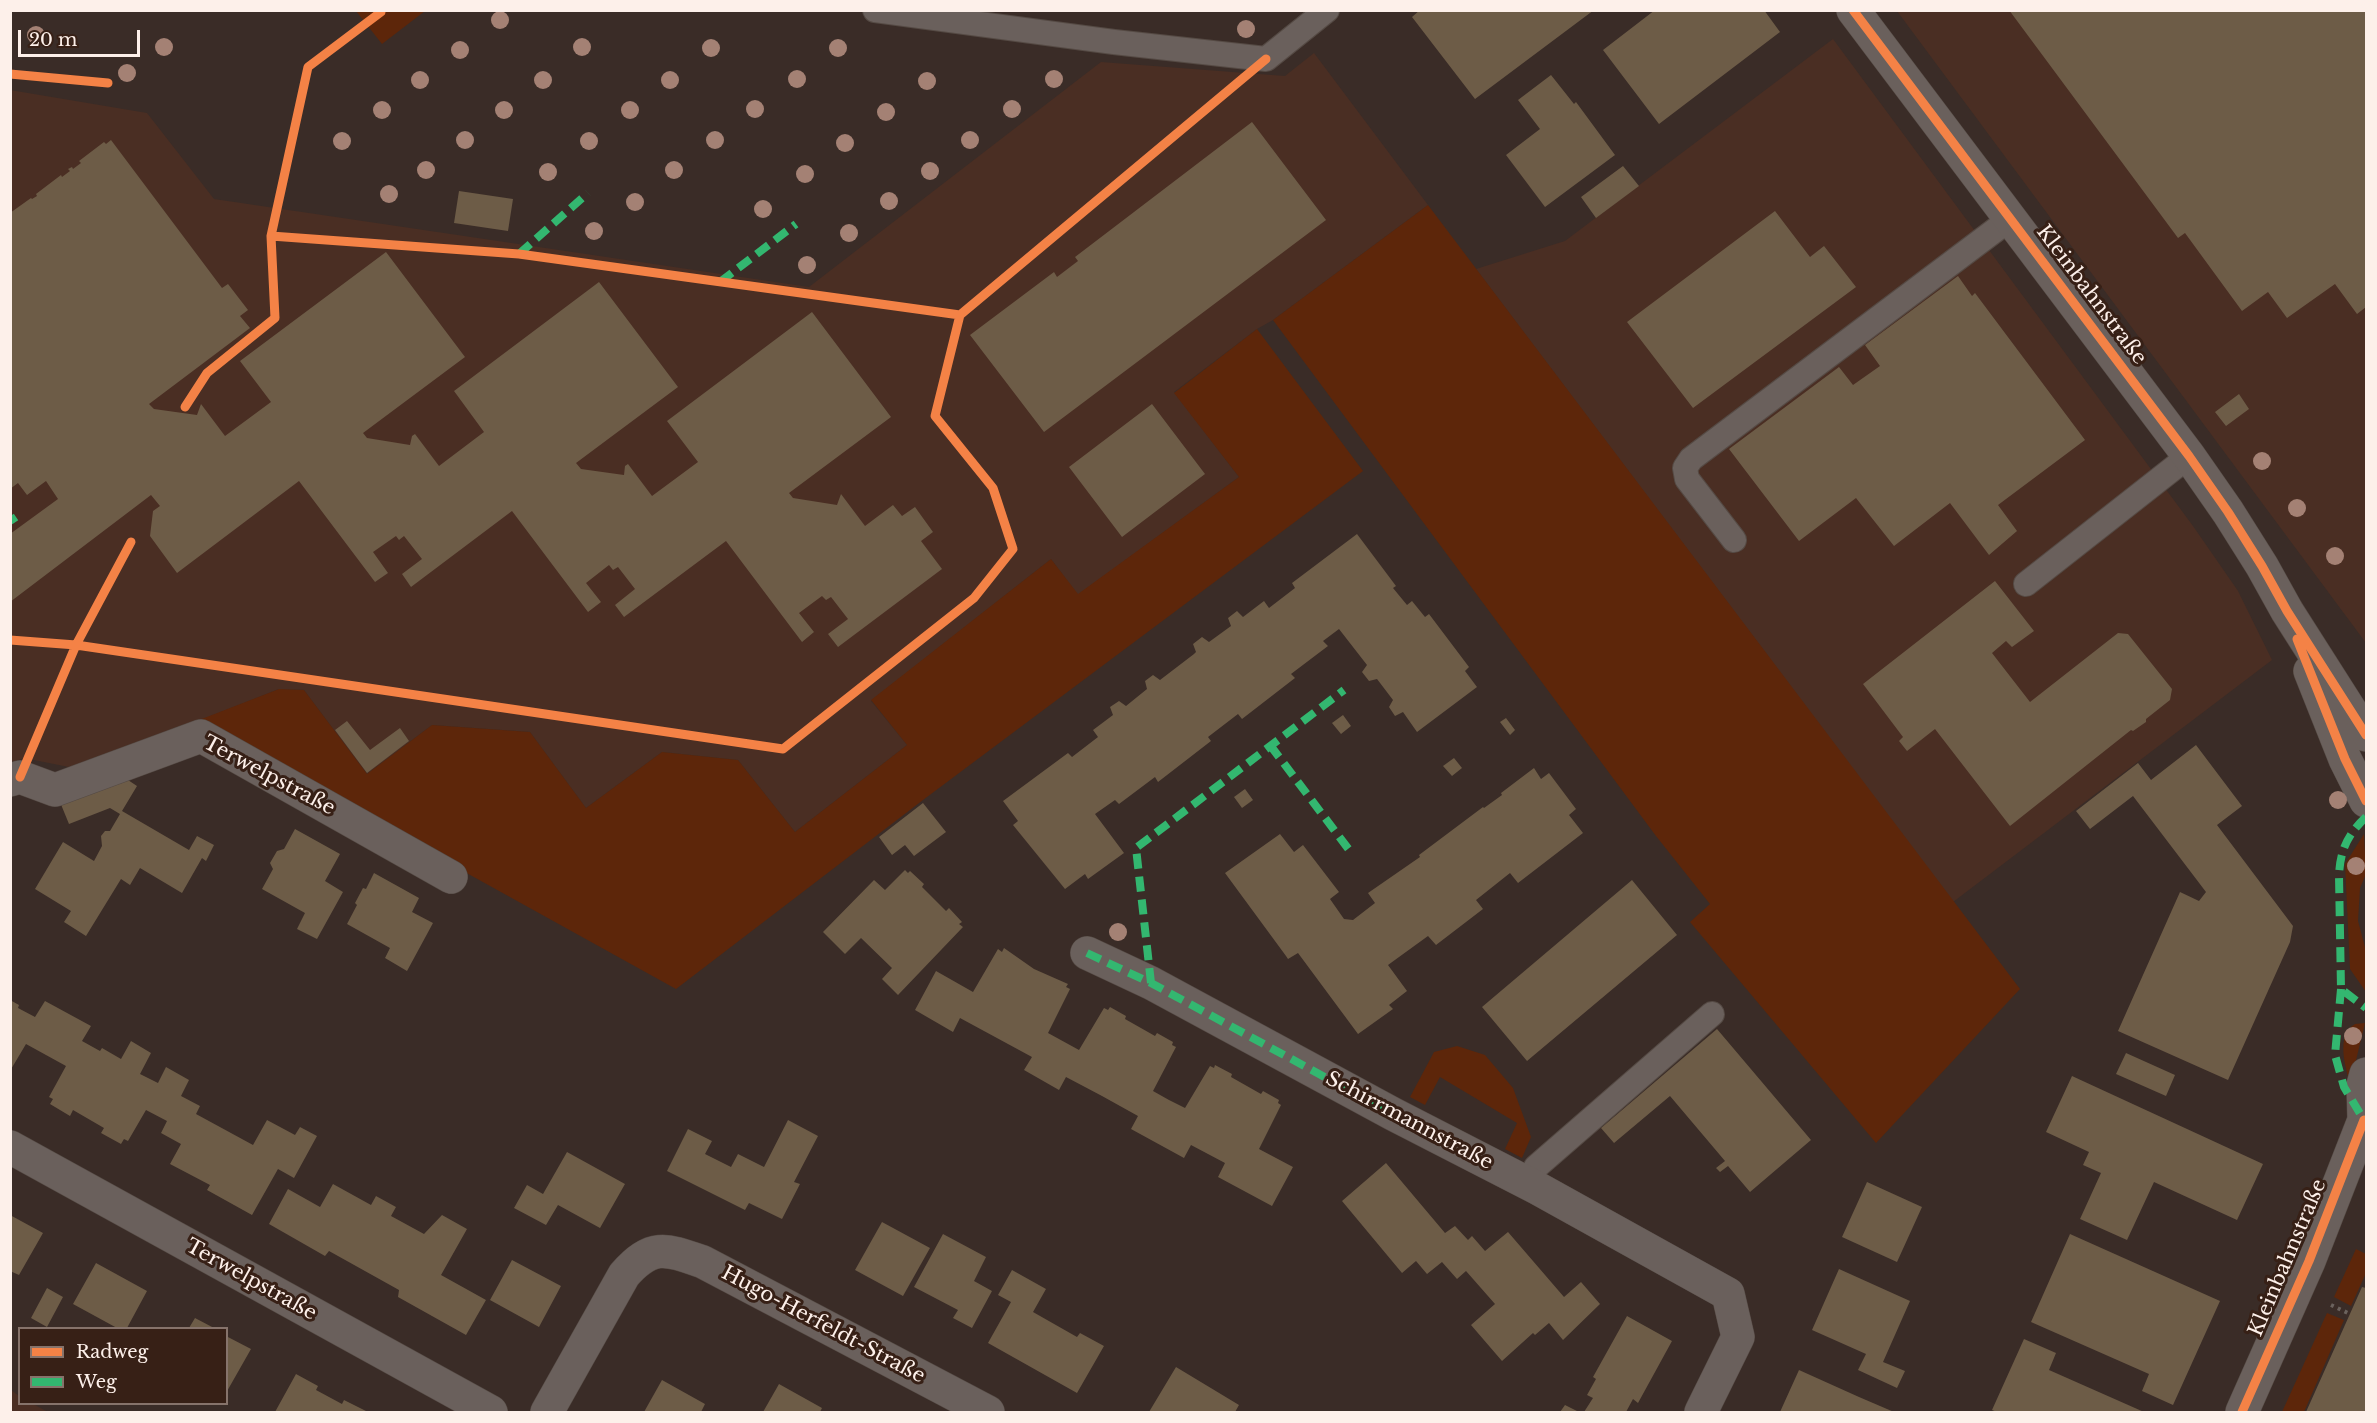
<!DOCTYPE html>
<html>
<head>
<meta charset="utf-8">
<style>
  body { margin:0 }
  #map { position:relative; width:2377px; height:1423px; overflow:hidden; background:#3a2c27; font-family:"Libre Baskerville",serif }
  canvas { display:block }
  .frame { position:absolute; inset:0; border:12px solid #fdf0ea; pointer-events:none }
  .legend { position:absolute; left:18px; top:1327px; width:210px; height:78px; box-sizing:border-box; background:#372016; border:2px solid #86736b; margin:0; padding:8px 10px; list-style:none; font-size:18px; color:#fdf0ea }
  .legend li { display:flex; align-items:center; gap:12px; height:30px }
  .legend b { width:30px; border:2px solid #86736b }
  .scale { position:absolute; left:18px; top:30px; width:122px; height:27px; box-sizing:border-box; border:3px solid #fdf0ea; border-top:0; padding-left:8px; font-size:18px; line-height:21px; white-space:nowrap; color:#fdf0ea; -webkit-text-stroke:4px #372016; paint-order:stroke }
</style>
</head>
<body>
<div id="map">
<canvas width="2377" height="1423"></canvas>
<div class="frame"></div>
<ul class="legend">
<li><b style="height:8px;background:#f48246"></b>Radweg</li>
<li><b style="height:8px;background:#33b770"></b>Weg</li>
</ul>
<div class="scale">20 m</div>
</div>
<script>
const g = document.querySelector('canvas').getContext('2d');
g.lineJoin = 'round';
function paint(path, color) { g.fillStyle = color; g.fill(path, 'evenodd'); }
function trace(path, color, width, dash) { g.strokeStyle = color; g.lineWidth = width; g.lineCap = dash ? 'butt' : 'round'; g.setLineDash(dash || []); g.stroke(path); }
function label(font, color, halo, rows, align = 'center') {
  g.font = font + ' "Libre Baskerville",serif'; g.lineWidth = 6; g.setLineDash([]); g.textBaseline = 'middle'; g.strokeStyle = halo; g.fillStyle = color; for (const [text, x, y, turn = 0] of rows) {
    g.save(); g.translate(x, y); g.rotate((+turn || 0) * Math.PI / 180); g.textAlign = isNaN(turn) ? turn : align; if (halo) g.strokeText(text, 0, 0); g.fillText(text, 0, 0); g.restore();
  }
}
paint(new Path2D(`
  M1897,11H2366V643Z
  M1833,39L2193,526L2238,591L2272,660L1953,902L1476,269L1565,241Z
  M1314,53L1428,205L1273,320L1257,329L1174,392L1239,477L1078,595L1051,559L871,701L907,745L795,832L738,760L662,752L586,808L530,732L432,725L367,774L304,690L279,689L79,769L24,758L11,763L10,90L147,113L214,199L809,287L1101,62L1285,76Z
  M11,1390L19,1396L20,1404H33L48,1412H11Z`), '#4a2e23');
paint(new Path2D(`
  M356,11H425L382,44Z
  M1428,205L2020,989L1876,1143L1690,922L1710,904L1656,836L1273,320Z
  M1257,329L1363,471L923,800L676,989L194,722L279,689L304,690L367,774L432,725L530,732L586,808L662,752L738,760L795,832L907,745L871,700L1051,559L1078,594L1239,477L1174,393Z
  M2364,834L2366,874L2360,888L2358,921L2366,951V992L2350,969L2345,864Z
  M2365,1023L2350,1085C2346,1067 2335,1036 2355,1024Z
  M1457,1046L1485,1055L1513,1088L1531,1137L1522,1158L1505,1149L1517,1123L1440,1077L1425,1105L1410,1097L1434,1052Z
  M2356,1249L2366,1254V1273L2351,1306L2334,1297Z
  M2327,1313L2344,1320L2304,1412H2282Z`), '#5d260a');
paint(new Path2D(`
  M1420,10H1594L1475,99L1412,17Z
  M1655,10H1764L1780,32L1659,124L1603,50Z
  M2009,10H2366V307L2357,314L2335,284L2287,318L2268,292L2242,311L2185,233L2178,238Z
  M1551,75L1574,104L1576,102L1615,155L1545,207L1506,155L1540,129L1518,100Z
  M1252,122L1326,220L1044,432L970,335L1054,272L1057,277L1078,261L1075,257Z
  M111,140L222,288L228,284L248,310L240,316L250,328L149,404L154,409L197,415L201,404L225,436L271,402L240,361L386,252L465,357L363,433L367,438L410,445L412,436L415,434L439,466L484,432L454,391L599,282L678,387L576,463L581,469L624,475L625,466L628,464L652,496L698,462L667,421L812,312L891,417L789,493L793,498L837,505L841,494L865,526L893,505L902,516L915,507L933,532L921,541L942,569L838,647L828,634L848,619L831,597L826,600L822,596L799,613L814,632L802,642L726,541L624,617L615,605L635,589L618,567L613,570L609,565L586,583L601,602L588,612L512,511L411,587L402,574L422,559L404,536L399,540L396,536L373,552L388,573L375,582L299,481L177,573L150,536L153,511L160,506L151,495L10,602V534L58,499L46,481L27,495L18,483L10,489V213L31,198L32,199L37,196L36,194L61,175L62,177L70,171L68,169L72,167L73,169L81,163L79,161L104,142L106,144Z
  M1623,166L1639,186L1596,218L1581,197Z
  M459,191L513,199L508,231L454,223Z
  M1775,211L1810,257L1824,246L1856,287L1693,408L1627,322Z
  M1958,276L1972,296L1975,293L2085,440L1998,505L2017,531L1989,555L1950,503L1894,546L1856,498L1799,541L1729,449L1839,367L1853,385L1880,366L1865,345Z
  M2239,394L2249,409L2226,426L2215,412Z
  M1152,404L1205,474L1122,537L1069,467Z
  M1357,534L1396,586L1393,588L1407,605L1412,601L1425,617L1429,614L1469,667L1465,671L1477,687L1417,732L1403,712L1395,716L1389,707L1393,700L1377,679L1369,681L1362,672L1367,665L1339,629L1323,641L1328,646L1291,674L1295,678L1242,719L1238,714L1208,737L1211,741L1158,782L1155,777L1119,804L1115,800L1095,814L1124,853L1088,879L1085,874L1065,889L1013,825L1018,821L1003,801L1068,753L1072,757L1098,737L1093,730L1113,715L1110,707L1119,701L1126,706L1147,689L1145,681L1153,675L1160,680L1194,654L1196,652L1193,644L1202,637L1209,642L1231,626L1228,618L1237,611L1243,617L1264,601L1269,608L1295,588L1292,583Z
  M1995,581L2034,631L2012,647L2006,641L1992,653L2030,702L2118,633L2128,634L2172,689L2170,700L2146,719V722L2133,731L2131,730L2010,826L1935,729L1907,751L1899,741L1903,737L1863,684Z
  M1343,715L1351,726L1341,734L1332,723Z
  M1506,718L1515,730L1510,735L1500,722Z
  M347,721L370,750L400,728L409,741L367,773L335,730Z
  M2196,745L2242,806L2217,825L2293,926L2290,942L2228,1080L2118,1031L2180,892L2199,901L2206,892L2133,796L2090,829L2076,811L2138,763L2151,780Z
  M1454,758L1462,768L1452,776L1443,766Z
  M1534,768L1541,779L1549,773L1576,809L1569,815L1583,833L1518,883L1510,873L1476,900L1483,909L1436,945L1428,936L1388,965L1407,991L1389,1005L1393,1009L1358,1034L1298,953L1288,959L1286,956L1225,873L1280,834L1294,852L1303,845L1339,892L1330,899L1344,919L1353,920L1375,903L1368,893L1420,857L1419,855L1483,807L1484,808L1502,795L1501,793Z
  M122,776L137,786L122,811L189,850L197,836L214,845L206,861L202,858L182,893L140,868L130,885L121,879L86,936L64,922L71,911L35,889L63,842L94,861L102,846L101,836L105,831H110L120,814L110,808L69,824L60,802Z
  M1245,789L1253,800L1242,808L1234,797Z
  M923,803L946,832L914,856L905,845L892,855L879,837Z
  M295,829L340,854L325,881L343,892L317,939L297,929L305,913L262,889L273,869L270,863L277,851L284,849Z
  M905,870L908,873L910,871L924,884L922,887L946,911L949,908L962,922L959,924L963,927L898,995L882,979L892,968L861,938L845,954L823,932L874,880L885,890Z
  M374,873L419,898L412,912L433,923L407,971L385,958L390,948L347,924L357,905L355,903L363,888L366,889Z
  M1632,880L1677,935L1527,1061L1482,1007Z
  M1004,948L1034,969L1068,984L1066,987L1070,989L1048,1033L1079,1050L1104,1008L1108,1010L1110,1007L1126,1016L1125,1019L1155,1036L1157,1033L1173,1042L1172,1045L1176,1047L1153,1091L1169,1100L1185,1108L1210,1066L1214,1068L1215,1065L1232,1074L1231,1077L1261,1094L1263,1091L1279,1100L1278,1103L1281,1105L1259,1149L1293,1167L1272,1206L1218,1177L1225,1163L1191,1145L1184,1158L1131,1129L1138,1116L1102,1096L1066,1077L1059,1090L1024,1070L1032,1057L960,1018L953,1032L915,1010L936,971L973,992L998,949L1002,952Z
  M10,1000L19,1005L18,1008L35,1017L45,1001L91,1026L82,1041L100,1051L102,1048L121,1059L131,1041L151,1053L140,1074L158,1083L166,1067L189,1080L181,1096L200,1106L196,1114L253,1145L267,1120L295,1135L300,1127L317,1136L294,1178L278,1169L252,1215L207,1190L210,1185L170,1164L181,1144L161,1133L167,1121L146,1110L128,1141L124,1139L121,1144L101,1133L104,1128L73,1110L70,1116L50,1104L53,1099L49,1097L66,1066L26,1044L10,1071Z
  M1717,1029L1811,1140L1750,1192L1728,1166L1720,1172L1716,1168L1725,1161L1670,1096L1614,1143L1601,1128Z
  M2126,1053L2175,1075L2166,1096L2116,1074Z
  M2072,1076L2263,1164L2237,1220L2154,1182L2127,1240L2080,1219L2101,1173L2083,1165L2089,1152L2046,1132Z
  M788,1120L818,1136L794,1182L800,1184L782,1219L749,1203L745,1210L667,1171L688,1129L712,1141L705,1154L731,1167L738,1154L764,1167Z
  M567,1152L625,1184L600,1228L558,1205L546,1225L514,1208L527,1185L543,1194Z
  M1386,1163L1445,1233L1455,1226L1468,1240L1472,1236L1485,1251L1508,1232L1564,1297L1581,1282L1600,1304L1563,1340L1549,1323L1535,1335L1533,1333L1502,1361L1471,1325L1495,1304L1466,1271L1457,1279L1442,1262L1427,1274L1416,1261L1402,1273L1342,1201Z
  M1867,1182L1922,1207L1897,1262L1842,1237Z
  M333,1184L371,1205L376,1196L396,1207L391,1216L424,1234L442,1215L467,1229L441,1275L486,1300L466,1335L398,1297L399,1290L329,1251L325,1256L269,1224L288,1189L320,1207Z
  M10,1215L43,1233L19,1275L10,1271Z
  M882,1222L930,1248L903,1296L855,1270Z
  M943,1234L986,1257L974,1281L992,1291L972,1328L953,1318L958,1310L914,1287Z
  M2070,1234L2220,1301L2173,1405L2142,1391L2149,1374L2031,1322Z
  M512,1260L561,1286L539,1327L490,1300Z
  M96,1263L147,1291L127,1328H117L73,1304Z
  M1839,1269L1910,1301L1883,1362L1905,1371L1897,1388L1858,1370L1866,1354L1812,1330Z
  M1012,1270L1046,1289L1033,1312L1077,1337L1080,1333L1104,1346L1077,1393L988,1343L1011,1302L998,1295Z
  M2362,1287L2366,1288V1412H2306Z
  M47,1288L63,1297L47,1327L31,1318Z
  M1627,1316L1672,1341L1638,1403L1633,1399L1626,1412H1584L1593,1398L1587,1395L1596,1379L1593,1377Z
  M195,1318L214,1328H189Z
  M226,1336L251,1349L226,1393Z
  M2024,1339L2056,1353L2049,1370L2144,1412H1997L1992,1410Z
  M1176,1367L1239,1405L1235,1412H1149Z
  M1799,1370L1859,1397L1894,1412H1780Z
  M296,1374L318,1386L316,1390L342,1404L344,1400L368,1412H275Z
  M662,1380L705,1404L701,1412H644Z
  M779,1384L822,1408L820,1412H763Z
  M1565,1405L1579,1412H1560Z`), '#6d5c47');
const lane = new Path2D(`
  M875,10L1114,42L1266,59L1327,10
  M1734,540L1687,479L1685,468L1691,459L2010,219
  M2026,584L2189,456
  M1536,1167L1712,1014`);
const street = new Path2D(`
  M10,780L20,777L55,790L201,736L451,877
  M1087,953L1151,983L1393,1114L1537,1188L1728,1294L1738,1337L1701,1412
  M10,1147L491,1412
  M547,1412L624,1275C652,1243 666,1249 703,1262L988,1412`);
const secondary = new Path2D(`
  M1853,10L2189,456L2228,512L2262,566L2287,611L2366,735
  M2310,671L2345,759L2366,801
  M2242,1412L2309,1261L2364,1120L2363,1085L2366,1074`);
trace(lane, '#554a44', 26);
trace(street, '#554a44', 34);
trace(secondary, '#554a44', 34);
trace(new Path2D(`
  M2331,1305L2350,1314`), '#6b625d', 4, [3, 4.5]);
trace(lane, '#6a605c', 24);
trace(street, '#6a605c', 33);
trace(secondary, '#6a605c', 33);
trace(new Path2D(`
  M519,254L588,193
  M720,282L796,224
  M10,521L16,517
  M1270,745L1353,855
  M2366,817C2348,834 2340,850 2339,876L2341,989L2366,1008
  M1087,953L1151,983L1393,1114
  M1151,983L1136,848L1344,690
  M2341,989L2335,1055L2344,1087L2364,1120L2366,1119`), '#33b770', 8, [15, 8]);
trace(new Path2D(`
  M1853,10L2189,456L2228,512L2262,566L2287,611L2366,735
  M10,74L108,83
  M271,236L519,254L960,315L1266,59
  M185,407L207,373L275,318L271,236L308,67L381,12
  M2297,639L2345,759L2366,801
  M10,640L76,645L783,749L974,598L1013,549L993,488L935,416L960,315
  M20,777L76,645L131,542
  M2242,1412L2309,1261L2364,1120`), '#f48246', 9);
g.fillStyle = '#a48174';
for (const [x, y] of [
  [500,20],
  [1246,29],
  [36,35],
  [164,47],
  [582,47],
  [711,48],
  [838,48],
  [460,50],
  [127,73],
  [797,79],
  [1054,79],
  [420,80],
  [543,80],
  [670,80],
  [927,81],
  [755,109],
  [1012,109],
  [382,110],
  [504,110],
  [630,110],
  [886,112],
  [465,140],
  [715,140],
  [970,140],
  [342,141],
  [589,141],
  [845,143],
  [426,170],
  [674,170],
  [930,171],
  [548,172],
  [805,174],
  [389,194],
  [889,201],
  [635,202],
  [763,209],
  [594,231],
  [849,233],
  [807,265],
  [2262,461],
  [2297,508],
  [2335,556],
  [2338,800],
  [2356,866],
  [1118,932],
  [2353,1036]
]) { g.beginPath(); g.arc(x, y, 9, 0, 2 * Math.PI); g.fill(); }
label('20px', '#fdf0ea', '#372016', [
  ["Kleinbahnstraße",2091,295,53],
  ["Terwelpstraße",269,776,28],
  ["Schirrmannstraße",1409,1121,28],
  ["Kleinbahnstraße",2288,1258,-67],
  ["Terwelpstraße",251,1280,29],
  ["Hugo-Herfeldt-Straße",823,1325,28]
]);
</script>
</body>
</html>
